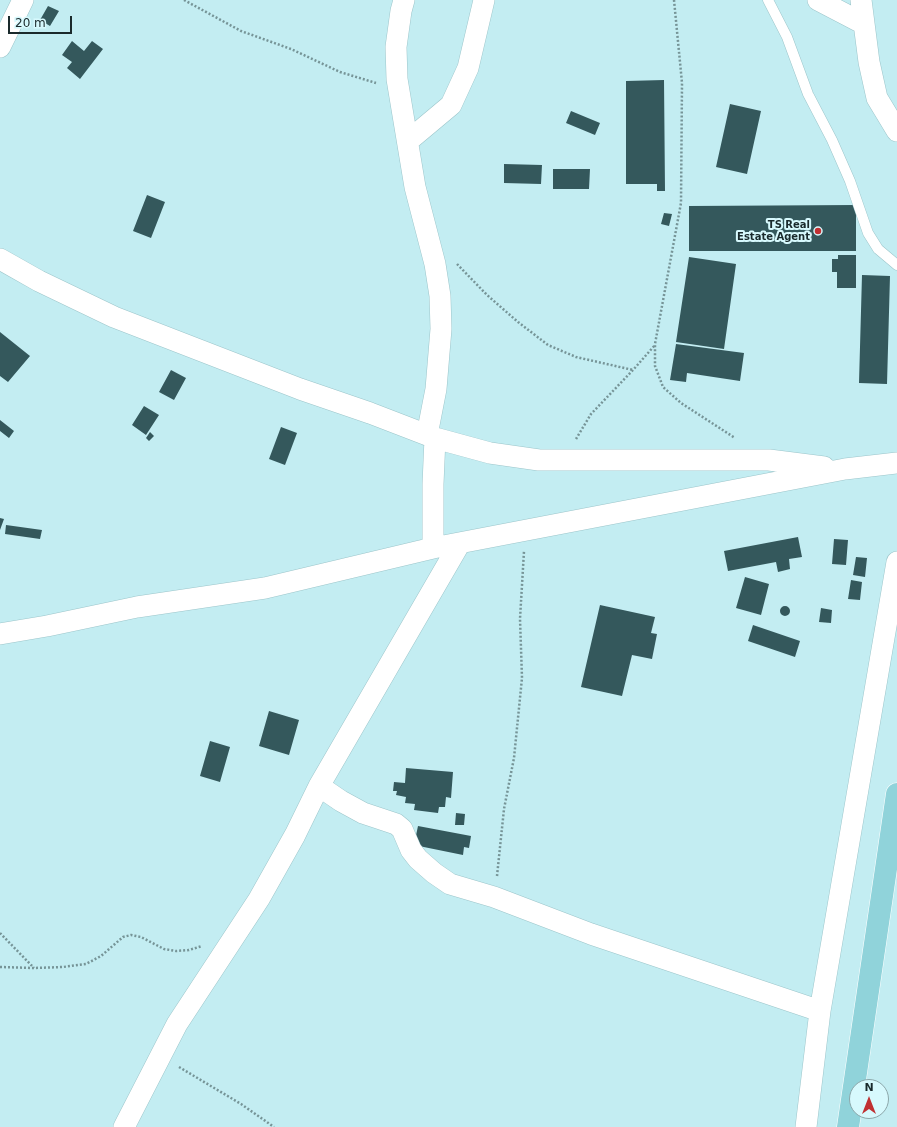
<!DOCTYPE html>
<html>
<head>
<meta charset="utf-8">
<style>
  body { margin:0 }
  #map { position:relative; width:897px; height:1127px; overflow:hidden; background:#c3edf2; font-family:"DejaVu Sans",sans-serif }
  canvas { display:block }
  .north { position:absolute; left:849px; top:1079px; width:40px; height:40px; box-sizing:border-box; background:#d7f9fd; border:1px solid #8ba6a9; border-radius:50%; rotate:0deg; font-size:11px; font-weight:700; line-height:16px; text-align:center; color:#1a2a2c }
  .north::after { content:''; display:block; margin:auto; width:14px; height:18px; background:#c03032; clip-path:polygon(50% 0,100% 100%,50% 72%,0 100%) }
  .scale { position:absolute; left:8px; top:16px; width:64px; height:18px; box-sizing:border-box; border:2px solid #1a2a2c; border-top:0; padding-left:5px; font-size:12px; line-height:14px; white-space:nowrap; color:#1a2a2c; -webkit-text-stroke:3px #d7f9fd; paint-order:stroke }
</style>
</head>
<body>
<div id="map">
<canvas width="897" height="1127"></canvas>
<div class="north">N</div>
<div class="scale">20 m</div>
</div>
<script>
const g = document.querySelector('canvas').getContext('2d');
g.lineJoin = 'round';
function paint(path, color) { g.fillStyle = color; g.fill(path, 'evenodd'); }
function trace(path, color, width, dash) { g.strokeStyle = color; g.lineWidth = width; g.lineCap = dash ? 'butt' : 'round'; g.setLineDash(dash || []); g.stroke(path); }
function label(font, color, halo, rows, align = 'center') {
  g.font = font + ' "DejaVu Sans",sans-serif'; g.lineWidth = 4; g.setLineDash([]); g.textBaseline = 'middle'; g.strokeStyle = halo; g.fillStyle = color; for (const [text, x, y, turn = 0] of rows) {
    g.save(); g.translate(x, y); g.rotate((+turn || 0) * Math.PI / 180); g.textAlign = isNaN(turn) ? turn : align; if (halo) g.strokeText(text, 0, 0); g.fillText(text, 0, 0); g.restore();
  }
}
paint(new Path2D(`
  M48,6L59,11L50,26L40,20Z
  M72,41L84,51L92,41L103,49L80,79L67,68L72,62L62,55Z
  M664,80L665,191H657V184H626V81Z
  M730,104L761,111L747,174L716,167Z
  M571,111L600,123L595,135L566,123Z
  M504,164L542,165L541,184L504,183Z
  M553,169H590L589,189H553Z
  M147,195L165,202L151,238L133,231Z
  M856,205V251H689V206Z
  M664,213L672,214L669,226L661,224Z
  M838,255H856V288H837V272H832V259H838Z
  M689,257L736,264L724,349L676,342Z
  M862,275L890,276L887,384L859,383Z
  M0,332L30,356L8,382L0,376Z
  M676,344L744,353L740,381L687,373L686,382L670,380Z
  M171,370L186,378L174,400L159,392Z
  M144,406L159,415L146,435L132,425Z
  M0,420L14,431L9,438L0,431Z
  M281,427L297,433L285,465L269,459Z
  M150,432L154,436L149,441L146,438Z
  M0,518L4,519L0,530Z
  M6,525L42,530L40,539L5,534Z
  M798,537L802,557L789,559L790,569L778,572L776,562L728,571L724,551Z
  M834,539L848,540L846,565L832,564Z
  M856,557L867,558L865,577L853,575Z
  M745,577L769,584L761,615L736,608Z
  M851,580L862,582L860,600L848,599Z
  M600,605L655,617L651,633L657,634L652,659L632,655L622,696L581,687Z
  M780 611a5 5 0 1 1 10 0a5 5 0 1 1-10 0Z
  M821,608L832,610L831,623L819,622Z
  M753,625L800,641L795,657L748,641Z
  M269,711L299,720L289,755L259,746Z
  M210,741L230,747L220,782L200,776Z
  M406,768L453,772L451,798L446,797L445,807H439L438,813L414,810L415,804L405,803L406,797L396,795L397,791H393L394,782L405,783Z
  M456,813L465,814L464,825H455Z
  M418,826L471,836L469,848L464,847L463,855L414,845Z`), '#34585c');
const service = new Path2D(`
  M768,0L787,37L808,94L832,140L850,181L868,233L878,249L897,265`);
const minor = new Path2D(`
  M404,0L401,11L396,47L397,79L415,187L435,264L440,296L441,329L436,389L427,435
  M818,0L864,24
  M861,0L869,62L877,98L897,131
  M0,47L23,0
  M408,141L451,105L468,68L484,0
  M0,259L39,281L114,317L300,389L370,413L435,438L490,453L539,460H769L824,467
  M433,548V484L435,438
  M0,634L47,626L137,607L265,588L433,548L845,469L897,463
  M319,786L341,801L363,813L396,824L402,829L411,850L418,859L434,873L450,884L494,897L591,934L820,1011
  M124,1127L177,1024L259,899L295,835L319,786L460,543
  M806,1127L820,1011L897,562`);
const primary = new Path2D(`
  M848,1127L897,794`);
trace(service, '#9cc5ca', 11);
trace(minor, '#9cc5ca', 22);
trace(primary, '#fff', 23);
trace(new Path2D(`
  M184,0L241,31L291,49L340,72L376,83
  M674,0L682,83L681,203L655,344V366L663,387L681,403L735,438
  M457,264L487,295L518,322L548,345L576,357L633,370
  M576,439L591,414L633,370L655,345
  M497,876L504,809L514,758L522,678L520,619L524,551
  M0,933L34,968
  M0,967L34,968L63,967L86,964L101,956L123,937L131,935L141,937L164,949L176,951L189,950L202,946
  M179,1067L241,1104L274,1127`), '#769497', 2.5, [2, 2]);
trace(service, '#fff', 10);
trace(minor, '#fff', 21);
trace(primary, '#90d3da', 22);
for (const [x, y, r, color] of [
  [818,231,4,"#c03032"]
]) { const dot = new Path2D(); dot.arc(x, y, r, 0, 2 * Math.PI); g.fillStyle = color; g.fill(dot); trace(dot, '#d7f9fd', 1.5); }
label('bold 10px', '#1a2a2c', '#d7f9fd', [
  ["TS Real",810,225],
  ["Estate Agent",810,237]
], 'right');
</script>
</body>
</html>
